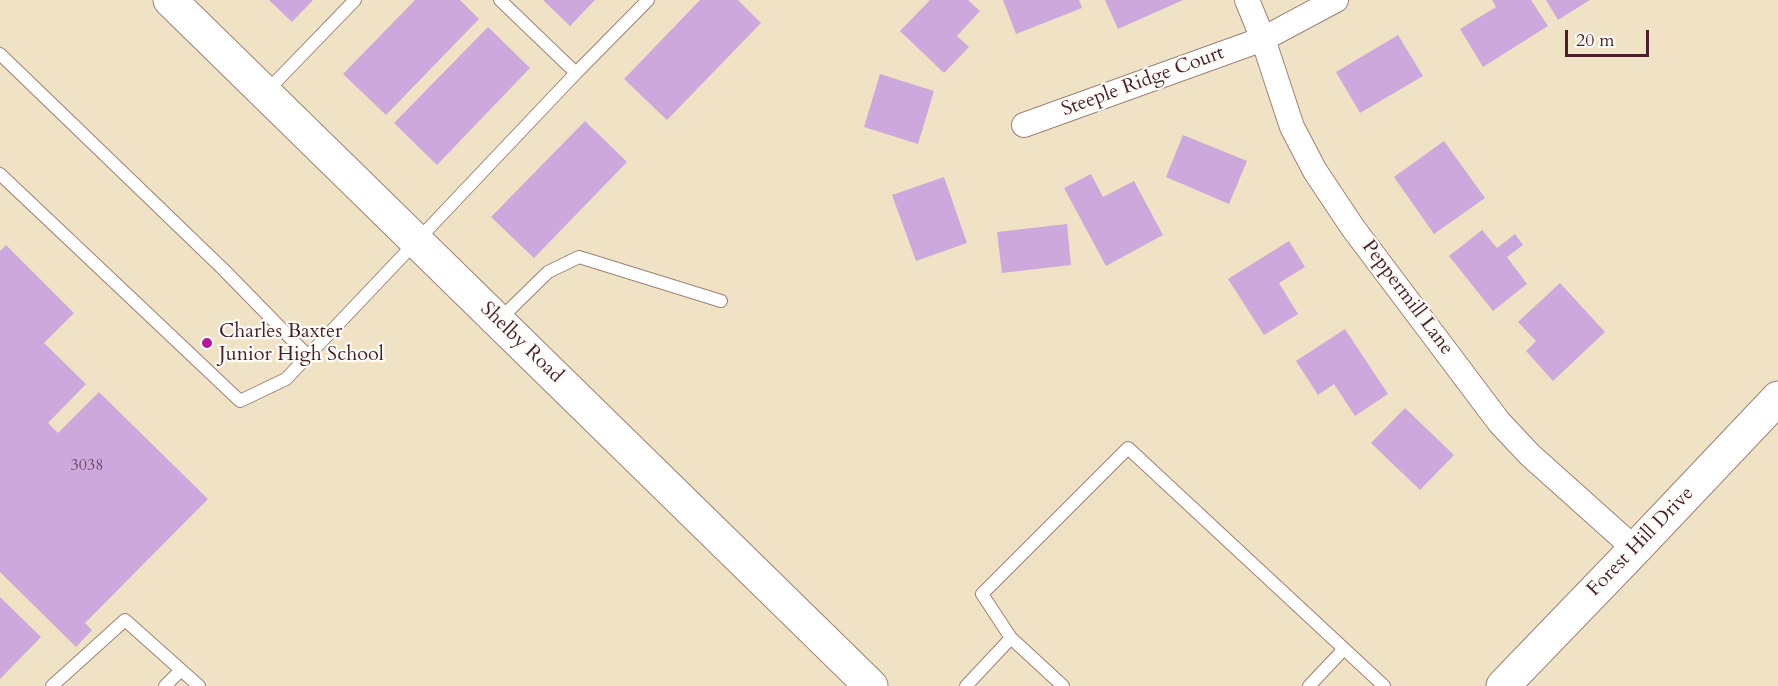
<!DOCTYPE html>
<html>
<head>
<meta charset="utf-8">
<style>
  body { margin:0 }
  #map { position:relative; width:1778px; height:686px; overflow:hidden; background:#f0e2c5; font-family:Cardo,serif }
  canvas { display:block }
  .scale { position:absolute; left:1565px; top:30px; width:84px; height:27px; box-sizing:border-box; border:3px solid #4a1f2b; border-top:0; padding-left:8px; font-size:18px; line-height:21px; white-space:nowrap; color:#4a1f2b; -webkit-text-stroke:4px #fdfcf7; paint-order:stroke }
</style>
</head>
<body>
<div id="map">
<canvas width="1778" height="686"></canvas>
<div class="scale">20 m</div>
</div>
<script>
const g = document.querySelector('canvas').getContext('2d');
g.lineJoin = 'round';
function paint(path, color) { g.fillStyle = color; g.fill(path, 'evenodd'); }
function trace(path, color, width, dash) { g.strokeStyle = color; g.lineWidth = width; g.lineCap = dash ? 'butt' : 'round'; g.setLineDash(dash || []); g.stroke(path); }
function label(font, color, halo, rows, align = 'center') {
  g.font = font + ' Cardo,serif'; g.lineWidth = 4.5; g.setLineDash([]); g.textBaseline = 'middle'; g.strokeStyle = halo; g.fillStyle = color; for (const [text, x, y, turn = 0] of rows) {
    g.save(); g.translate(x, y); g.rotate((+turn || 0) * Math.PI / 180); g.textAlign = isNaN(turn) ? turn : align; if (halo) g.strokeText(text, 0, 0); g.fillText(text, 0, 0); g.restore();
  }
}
paint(new Path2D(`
  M269,0H313L292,22Z
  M415,0H460L479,19L386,115L343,74Z
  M543,0H595L570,26Z
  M700,0H738L761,23L667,120L624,79Z
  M930,0H968L980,11L957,36L969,47L944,73L900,31Z
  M1003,0H1079L1082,8L1016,34Z
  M1105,0H1183L1118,29Z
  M1492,0H1531L1548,26L1483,67L1460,29L1496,7Z
  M1546,0H1590L1558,20Z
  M488,27L530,68L437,165L394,123Z
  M1398,35L1423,76L1360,113L1336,72Z
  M880,74L934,91L918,144L864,127Z
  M585,121L627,162L534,258L491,217Z
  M1183,135L1247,161L1229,204L1166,177Z
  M1444,141L1485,198L1434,234L1394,177Z
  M1091,174L1103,197L1134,181L1163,235L1106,266L1064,188Z
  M944,177L967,243L916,261L892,195Z
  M1067,224L1071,265L1002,273L997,232Z
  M1482,230L1497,248L1515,234L1523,245L1507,257L1527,284L1493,311L1449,256Z
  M1289,241L1305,267L1279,283L1298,314L1264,335L1228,279Z
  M6,245L74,313L44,343L86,384L48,423L58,433L99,392L208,499L85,623L92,630L76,647L0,572V251Z
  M1560,283L1605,332L1553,381L1526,351L1536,341L1518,322Z
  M1345,329L1388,394L1355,416L1334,384L1318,395L1296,361Z
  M1405,408L1454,455L1420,490L1371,443Z
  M0,597L41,637L0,679Z`), '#cda8dc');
const service = new Path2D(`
  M500,0L576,73L648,0
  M0,54L224,270L308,356
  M266,92L355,0
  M0,174L240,401L286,379L576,73
  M499,320L548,272L579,257L721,301
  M1011,638L1063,686
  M52,686L125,620L199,686
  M165,686L181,670
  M966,686L1011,638L982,594L1128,448L1384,686
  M1309,686L1344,649`);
const minor = new Path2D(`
  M1247,0L1263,39L1292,127L1315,171L1353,228L1499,422L1530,455L1635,549
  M1024,125L1263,39L1336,0`);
const secondary = new Path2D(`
  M170,0L871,686
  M1503,686L1635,549L1778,398`);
trace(service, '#9d8078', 14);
trace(minor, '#9d8078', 26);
trace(secondary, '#9d8078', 35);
trace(service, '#fff', 12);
trace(minor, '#fff', 24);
trace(secondary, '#fff', 33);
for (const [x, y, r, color] of [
  [207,343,6,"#b5179e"]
]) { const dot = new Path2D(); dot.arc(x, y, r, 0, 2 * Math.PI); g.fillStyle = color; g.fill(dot); trace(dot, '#fdfcf7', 2); }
label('16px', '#6b4157', null, [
  ["3038",87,466]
]);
label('20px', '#4a1f2b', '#fdfcf7', [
  ["Steeple Ridge Court",1143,82,-20],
  ["Peppermill Lane",1407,298,53],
  ["Shelby Road",521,343,44],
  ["Forest Hill Drive",1641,542,-46]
]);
label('20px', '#4a1f2b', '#fdfcf7', [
  ["Charles Baxter",219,332],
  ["Junior High School",219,355]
], 'left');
</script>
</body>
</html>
